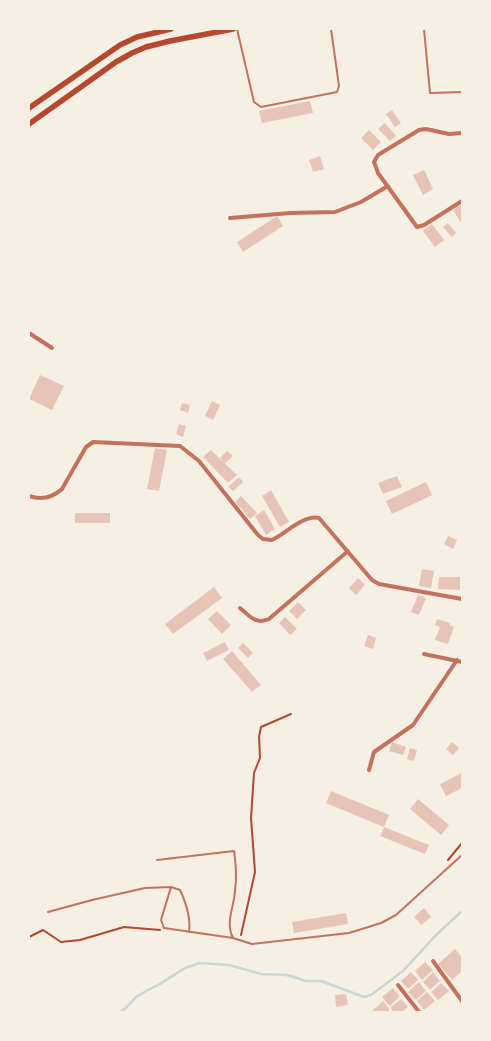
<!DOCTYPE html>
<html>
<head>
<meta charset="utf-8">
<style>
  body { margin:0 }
  #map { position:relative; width:491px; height:1041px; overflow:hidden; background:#f6efe4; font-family:Cabin,sans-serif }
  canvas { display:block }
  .frame { position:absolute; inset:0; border:30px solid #f6efe4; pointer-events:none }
</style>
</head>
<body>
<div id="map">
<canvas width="491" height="1041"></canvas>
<div class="frame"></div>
</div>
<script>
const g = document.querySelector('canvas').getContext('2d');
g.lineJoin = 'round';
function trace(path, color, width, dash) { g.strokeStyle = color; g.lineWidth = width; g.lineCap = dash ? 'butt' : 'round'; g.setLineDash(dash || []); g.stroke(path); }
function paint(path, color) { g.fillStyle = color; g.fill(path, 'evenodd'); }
trace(new Path2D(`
  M120,1012L126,1008L136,997L148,990L160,984L185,968L200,963L229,965L261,974L287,975L306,981H321L364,997L371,995L403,971L436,935L462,911`), '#c9d6d2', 2.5);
paint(new Path2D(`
  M310,101L313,113L262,123L259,111Z
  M392,110L401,123L395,127L386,114Z
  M385,123L396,136L390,141L378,129Z
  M369,130L381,142L373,150L361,138Z
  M320,156L324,169L313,172L309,160Z
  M424,170L433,189L423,195L413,175Z
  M460,205L462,208V224L453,210Z
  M277,216L283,226L243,252L237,242Z
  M448,223L456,233L452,237L443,227Z
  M432,224L444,240L435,247L423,231Z
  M40,375L64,386L52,410L29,399Z
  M212,401L220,405L213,420L205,416Z
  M182,403L190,405L188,413L180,410Z
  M179,424L186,426L183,437L176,434Z
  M155,448L167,450L159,491L147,489Z
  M211,450L237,475L228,483L203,457Z
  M227,451L233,456L225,463L220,458Z
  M397,476L402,487L383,494L378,483Z
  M239,477L243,482L233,491L228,487Z
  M426,482L432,495L392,514L386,501Z
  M271,490L289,522L280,527L262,496Z
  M241,496L257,513L250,519L235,502Z
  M264,510L275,529L266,535L255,516Z
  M75,513H110V523H75Z
  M448,536L457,540L453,549L444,544Z
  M422,569L434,571L431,588L419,586Z
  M439,577H460V590L438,589Z
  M358,578L365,585L356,595L349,588Z
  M214,587L222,598L173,634L165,624Z
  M418,595L426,598L419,615L411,612Z
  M298,602L306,610L297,619L289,611Z
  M217,611L231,625L222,634L208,619Z
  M285,617L297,629L290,635L279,623Z
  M437,619L450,623V625L454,627L448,644L435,640L440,627L435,625Z
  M368,635L376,638L373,649L364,646Z
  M225,642L229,650L207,661L203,653Z
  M243,643L253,653L248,658L238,648Z
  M232,651L261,685L252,692L223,659Z
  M392,742L406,747L403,755L389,751Z
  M452,742L459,748L453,755L446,749Z
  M410,748L417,750L414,761L407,759Z
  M462,773V788L446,796L440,784Z
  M331,791L389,815L384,827L326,803Z
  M418,799L449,825L441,835L410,809Z
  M384,827L429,845L425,854L380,836Z
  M424,908L431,917L421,925L414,917Z
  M346,913L348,924L294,933L292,922Z
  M455,949L462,957V971L452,980L438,964Z
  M425,962L433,970L422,980L415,971Z
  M411,972L418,980L408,989L401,981Z
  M433,972L440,981L430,990L423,982Z
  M419,982L426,991L416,1000L408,992Z
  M441,983L449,991L438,1000L431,992Z
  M393,988L400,996L390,1006L382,997Z
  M427,992L435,1001L424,1010L417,1001Z
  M346,994L348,1005L336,1007L335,995Z
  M401,999L408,1007L402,1012H394L390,1008Z
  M383,1001L390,1010L387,1012H374L372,1011Z`), '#e6c5b7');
trace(new Path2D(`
  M448,860L462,843
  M241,935L255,872L251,818L254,773L260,758L259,737L261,727L291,714
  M29,937L43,930L61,942L80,940L124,927L160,930`), '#b5482f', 2);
trace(new Path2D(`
  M237,29L254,102L261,107L337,92L339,86L331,29
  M424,29L430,93L462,92
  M157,860L234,851C236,864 237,877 235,891C234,908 225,922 233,938L252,944L349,933L381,923L396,915L462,855
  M171,887L180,890C186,903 191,918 189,932
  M48,912L92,900L145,888L171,887L161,920L164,928L233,938`), '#c5725c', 2);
trace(new Path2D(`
  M462,133L449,134L426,129L419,130L378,155L374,162L378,173L417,227L424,225L462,201
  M230,218L290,213L335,212L361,202L388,186
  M29,333L52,348
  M29,496C41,500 52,498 62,489L86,447L93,442L180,446L199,461L258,535L263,539L272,540C285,534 304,514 319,518L372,580L379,584L462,599
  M240,608C250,616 255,625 269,619L348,551
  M424,654L462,662
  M369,770L374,752L413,725L457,660
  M433,961L462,1001
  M398,985L419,1012`), '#c5725c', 4);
trace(new Path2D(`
  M29,108L120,45L137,37L171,29
  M29,124L116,62L132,53L146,47L170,41L233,29`), '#b5482f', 5.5);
</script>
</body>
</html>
